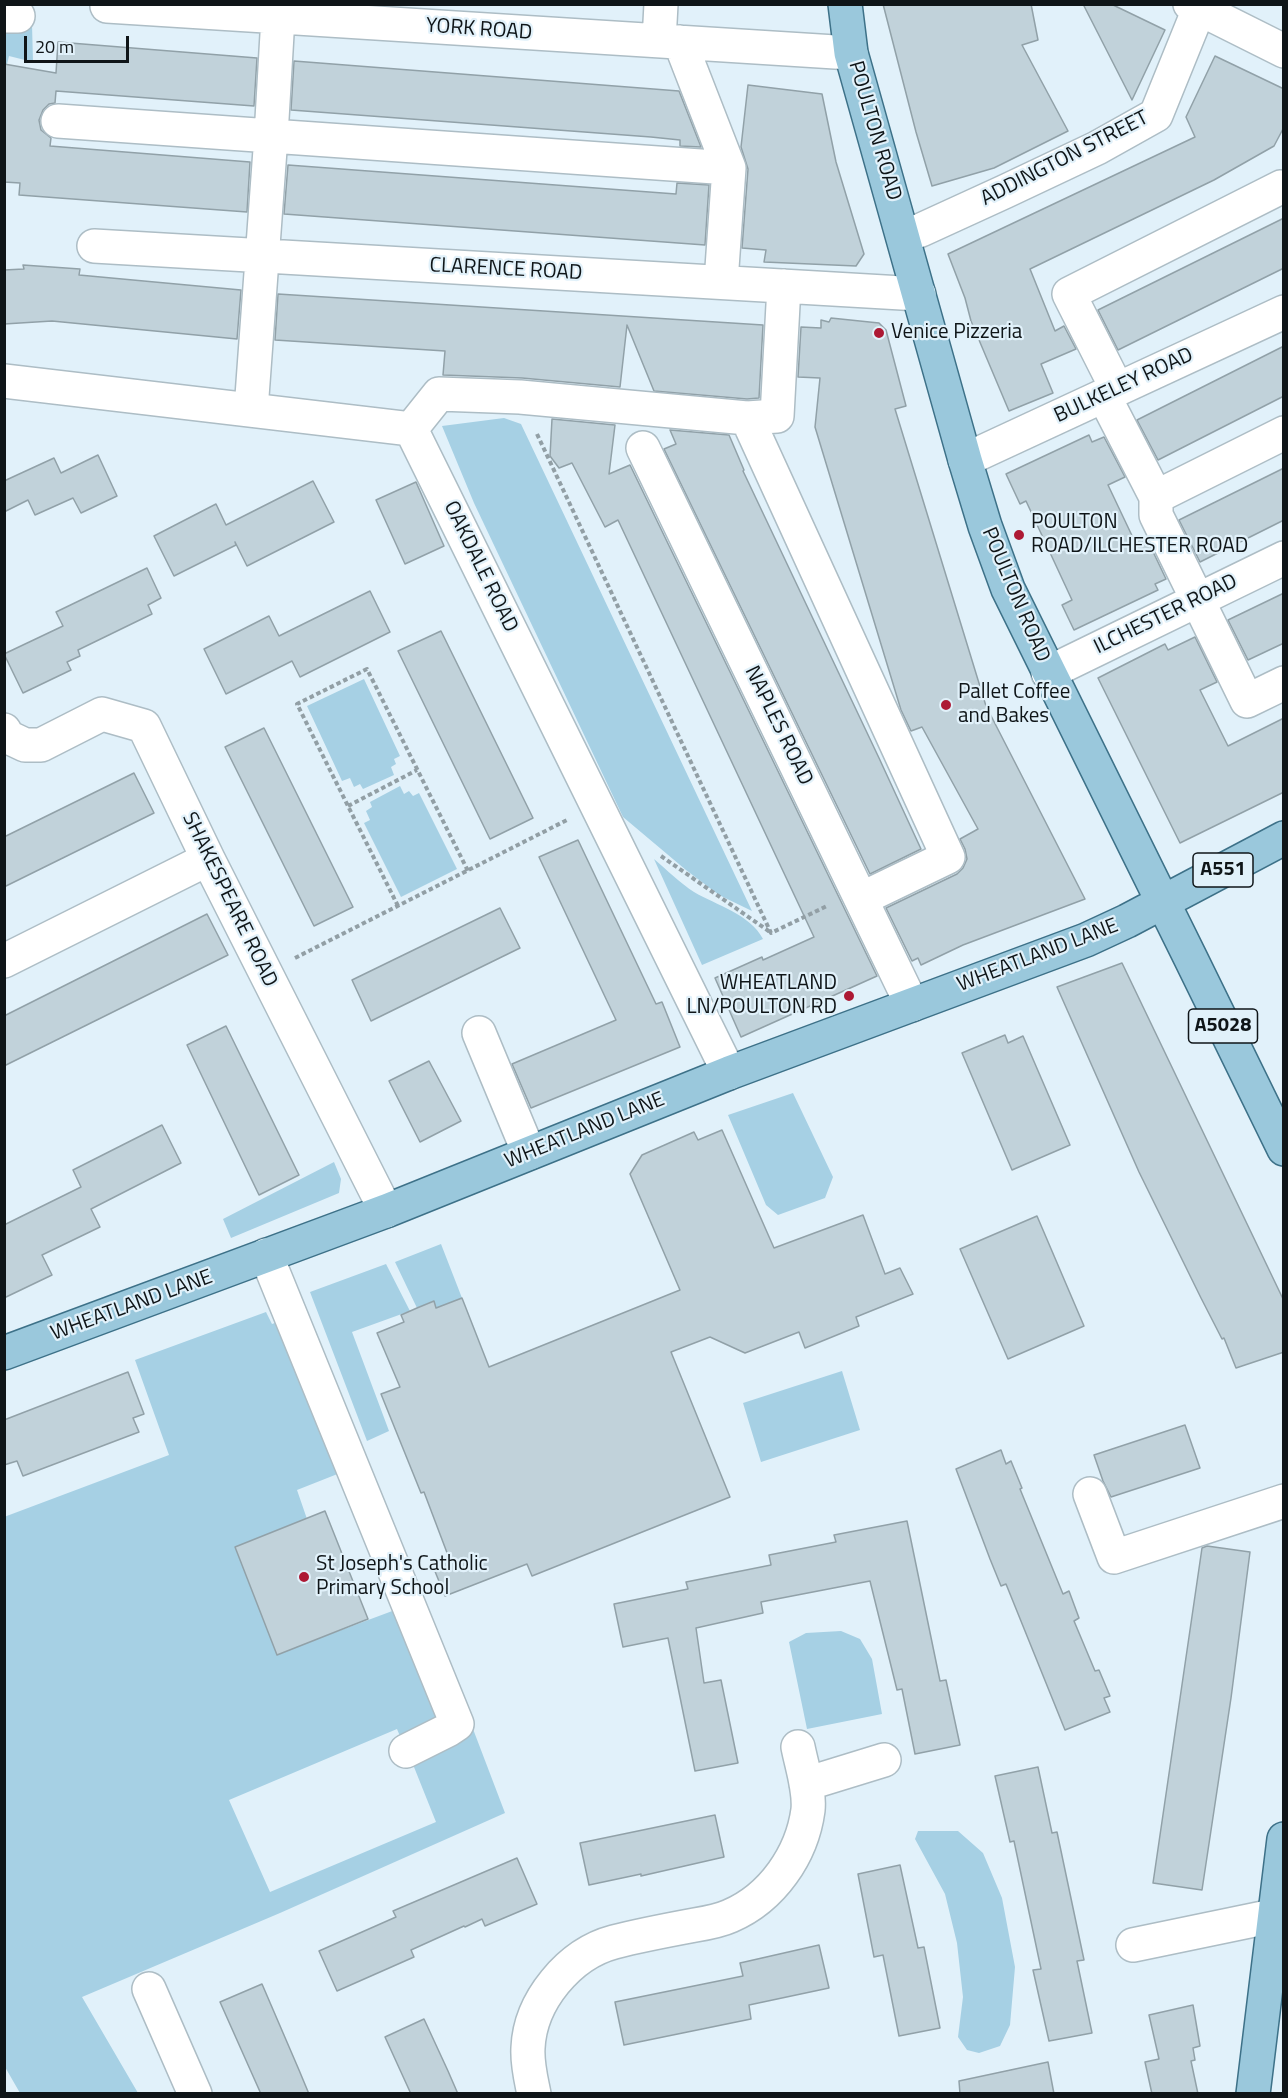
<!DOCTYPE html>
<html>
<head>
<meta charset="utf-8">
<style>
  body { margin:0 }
  #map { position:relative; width:1288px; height:2098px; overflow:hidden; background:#e1f1fa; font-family:"Titillium Web",sans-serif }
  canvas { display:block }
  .frame { position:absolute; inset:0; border:6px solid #0f1518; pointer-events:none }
  .scale { position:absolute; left:24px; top:36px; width:105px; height:27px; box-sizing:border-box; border:3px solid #0f1518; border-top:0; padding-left:8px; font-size:18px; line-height:21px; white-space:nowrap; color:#0f1518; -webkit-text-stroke:4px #e1f1fa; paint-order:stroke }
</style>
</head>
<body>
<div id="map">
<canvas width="1288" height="2098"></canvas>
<div class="frame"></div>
<div class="scale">20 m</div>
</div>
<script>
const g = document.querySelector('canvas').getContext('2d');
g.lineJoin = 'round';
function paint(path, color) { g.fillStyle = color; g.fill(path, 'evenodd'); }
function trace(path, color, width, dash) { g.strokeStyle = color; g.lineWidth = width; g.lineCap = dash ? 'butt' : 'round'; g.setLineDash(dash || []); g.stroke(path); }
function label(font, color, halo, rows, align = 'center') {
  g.font = font + ' "Titillium Web",sans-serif'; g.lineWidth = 4.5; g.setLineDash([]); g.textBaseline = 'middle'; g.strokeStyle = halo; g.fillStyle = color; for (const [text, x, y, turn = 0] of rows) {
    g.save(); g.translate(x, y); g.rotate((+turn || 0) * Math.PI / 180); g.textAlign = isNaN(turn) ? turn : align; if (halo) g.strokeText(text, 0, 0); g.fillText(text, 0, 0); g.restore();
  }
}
paint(new Path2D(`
  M4,22L32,24L33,62L9,56L7,64H5Z
  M504,418L521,424L752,911L719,895L686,870L623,817L474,503L442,426Z
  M364,679L400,756L394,759L396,764L391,767L394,775L363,789L360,784L354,787L350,778L342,781L307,706Z
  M400,786L404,794L409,791L413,796L419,793L457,869L401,897L364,823L370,820L366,811L372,807L370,802Z
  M654,859C667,870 680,883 694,892C716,905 750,914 763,939L702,965Z
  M793,1093L833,1177L825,1198L778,1215L766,1205L728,1115Z
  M334,1162L341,1179L339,1193L231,1238L223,1219Z
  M441,1244L462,1298L436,1308L433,1301L417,1308L395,1262Z
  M386,1264L410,1311L352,1332L389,1431L367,1441L310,1292Z
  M266,1312L272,1324L281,1321L340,1473L297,1490L307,1519L277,1654L395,1610L441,1730L404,1746L397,1729L229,1800L270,1892L436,1822L410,1757L473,1729L505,1813L280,1913L82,1997L138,2093H20L5,2067L4,1517L169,1455L135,1360Z
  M842,1371L860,1430L761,1462L743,1403Z
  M841,1631L860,1639L872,1659L882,1714L807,1729L789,1642L806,1633Z
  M918,1831H958L983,1853L1002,1898L1015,1967L1010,2025L1000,2046L979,2053L967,2050L958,2037L963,1997L957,1943L945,1894L915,1839Z`), '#a6d0e4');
const building = new Path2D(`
  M883,4H1031L1038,40L1022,45L1068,131L994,168L932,186L916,132Z
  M1083,4H1111L1165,30L1132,100Z
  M58,42L257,58L254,106L56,91L55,103L49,104L43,110L39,120L41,130L51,138L50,146L250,162L247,212L19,195L20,183L4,182V64L56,73Z
  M1215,56L1284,89V127L1274,146L1214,180L1030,269L1055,331L1064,326L1076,349L1041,364L1053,393L1009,411L971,321L965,298L948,254L1195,137L1186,117Z
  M294,61L679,91L701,147L680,146V140L651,137L291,110Z
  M748,85L822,94L836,162L864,254L856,266L764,262L766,250L742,248L748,169L741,147Z
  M288,165L676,194L677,183L709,185L705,245L284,214Z
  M1284,218V268L1118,350L1098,310Z
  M23,265L80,269L79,275L241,290L237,339L52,321L4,324V270L24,269Z
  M278,294L763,325L759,398L747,399L654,391L627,325L620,387L522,378L443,375L445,351L275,340Z
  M831,318L879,323L886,330L906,406L895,409L986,706L1085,899L963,945L921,965L918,958L912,961L886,908L957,874L963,868L967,859L965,849L960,839L978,829L922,727L911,731L901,710L815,427L820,378L798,377L801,327L821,328V320L829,322Z
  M1284,346V396L1158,460L1137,420Z
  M552,419L615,425L609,474L630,465L877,976L741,1037L715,978L762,957L763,960L814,937L618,520L605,527L572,463L559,468L550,456Z
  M670,430L729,435L744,470L743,471L879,758L921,849L870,874L664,449L676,444Z
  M1089,435L1092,442L1104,437L1125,477L1108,485L1135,542L1146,537L1166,579L1155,584L1158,590L1074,630L1062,605L1072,600L1026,501L1020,504L1006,474Z
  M98,455L117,496L81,513L73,498L35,515L28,500L4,512V481L54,458L61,473Z
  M1284,468V520L1200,562L1179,520Z
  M313,481L334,522L247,566L235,542L236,545L174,576L154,536L216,504L226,525Z
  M416,482L444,546L405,564L376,500Z
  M147,568L161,598L148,605L152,614L78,650L80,656L67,662L71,670L23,693L4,654L63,626L56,612Z
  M370,591L390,632L300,677L292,661L226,694L204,649L269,616L279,636Z
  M1284,593V643L1248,660L1228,620Z
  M441,631L533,818L490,839L398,651Z
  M1195,637L1217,682L1200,690L1228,746L1284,718V792L1180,843L1098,678L1165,644L1168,650Z
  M264,728L353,907L314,926L225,747Z
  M134,773L154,813L4,887V837Z
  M578,840L656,1004L662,1002L680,1047L531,1108L512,1064L616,1020L539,857Z
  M500,908L520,948L371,1021L352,980Z
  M207,914L228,955L4,1066V1016Z
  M1122,963L1284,1301V1352L1236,1368L1224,1338L1222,1339L1201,1298L1139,1172L1057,987Z
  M226,1026L299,1175L259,1195L187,1045Z
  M1005,1035L1008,1043L1023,1036L1070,1145L1012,1170L962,1053Z
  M429,1061L461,1121L420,1142L389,1081Z
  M162,1125L181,1163L91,1209L100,1227L42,1255L52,1275L4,1298V1225L81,1187L73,1170Z
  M722,1130L774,1248L863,1215L885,1274L900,1268L913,1294L856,1317L859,1326L805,1348L799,1332L745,1353L710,1337L671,1352L730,1497L532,1576L527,1564L445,1596L432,1564L449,1558L424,1492L421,1493L381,1394L400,1387L377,1333L404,1322L401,1315L417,1308L434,1301L436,1308L462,1298L489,1367L680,1290L630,1174L642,1155L694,1132L698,1140Z
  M1037,1216L1084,1326L1008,1359L960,1249Z
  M128,1372L144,1414L133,1418L139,1432L23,1476L17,1461L4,1465V1420Z
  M1185,1425L1200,1468L1111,1497L1103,1481L1094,1455Z
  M1001,1450L1006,1464L1011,1461L1022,1488L1020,1489L1063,1594L1069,1591L1079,1618L1074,1621L1095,1671L1099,1670L1110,1696L1104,1698L1110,1712L1065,1730L1006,1584L1001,1586L990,1559L956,1469Z
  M325,1511L368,1619L277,1655L235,1547Z
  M907,1521L940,1681L946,1680L960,1745L915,1754L902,1689L897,1690L870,1581L761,1602L763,1613L696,1628L704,1683L721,1680L738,1763L695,1771L668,1638L623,1647L614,1604L688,1589L686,1582L771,1565L769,1555L836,1542L834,1535Z
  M1207,1546L1250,1552L1231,1698L1202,1890L1153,1883L1202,1548Z
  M1038,1767L1052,1833L1057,1832L1084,1960L1077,1961L1092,2033L1049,2041L1033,1970L1041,1969L1014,1841L1010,1842L995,1776Z
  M715,1815L724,1857L641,1876V1874L589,1885L580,1843Z
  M517,1858L537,1904L485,1926L482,1919L465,1927L464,1926L411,1950L414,1957L337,1991L319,1951L396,1917L393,1911Z
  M900,1865L918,1948L924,1947L940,2028L899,2036L883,1955L874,1957L858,1874Z
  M819,1945L829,1988L749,2005L751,2019L624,2045L615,2002L743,1976L740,1963Z
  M262,1984L299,2070L309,2094H261L220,2002Z
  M1193,2005L1200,2046L1193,2048L1195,2060L1191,2061L1198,2094H1152L1145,2062L1159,2059L1149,2015Z
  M424,2019L448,2071L458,2094H411L385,2037Z
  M1048,2062L1054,2094H960L959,2081Z`);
paint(building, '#c1d2da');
trace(building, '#91a1a8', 1.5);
const minor = new Path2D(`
  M1190,4L1284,51
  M107,6L851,53
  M4,16H18
  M278,17L271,136L729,168L721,282
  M659,41L661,4
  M680,42L729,168
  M58,121L271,136L251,410
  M904,236L921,230L1004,192L1097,148L1156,115L1199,9
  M94,246L919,294
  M4,381L411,429L729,1073
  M1117,389L1069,294L1281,187
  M1104,396L1156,497V515L1247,701L1284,683
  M747,418L777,416L784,286
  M411,429L439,394L520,397L747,418L948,857L861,899
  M643,448L912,1005
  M965,460L1284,312
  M1156,497L1284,433
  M1048,673L1284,558
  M4,730L8,737L25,745H41L102,714L144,726L208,859L386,1211
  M4,961L208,859
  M479,1033L529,1153
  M266,1255L457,1724L448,1730L406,1751
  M1090,1494L1114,1557L1284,1501
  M806,1784L884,1760
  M1133,1945L1273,1916
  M149,1989L195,2094
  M534,2094C531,2079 527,2064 528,2048C530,2001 569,1954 614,1942C641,1935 668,1930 695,1925C707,1923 719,1921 730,1916C772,1898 802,1855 808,1810C810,1790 802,1767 798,1747`);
const major = new Path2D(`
  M845,4L851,53L965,460L985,526L1008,589L1190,957L1284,1149
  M4,1353L386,1211L729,1073L1086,940L1127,921L1284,838
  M1253,2094L1284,1839`);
trace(minor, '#adbdc5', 36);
trace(major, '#3d7188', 36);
trace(new Path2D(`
  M537,434L771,933L827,906
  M348,806L417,770
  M661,856L770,932
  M398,906L297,704L367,669L468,871
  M295,958L567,820`), '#929fa5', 4, [4.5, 3]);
trace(minor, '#fff', 33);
trace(major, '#9ac8dc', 33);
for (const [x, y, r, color] of [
  [879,333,6,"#ad1934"],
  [1019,535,6,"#ad1934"],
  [946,705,6,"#ad1934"],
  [849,996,6,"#ad1934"],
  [304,1577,6,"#ad1934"]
]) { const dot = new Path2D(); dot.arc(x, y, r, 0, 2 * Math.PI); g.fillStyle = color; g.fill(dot); trace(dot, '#e1f1fa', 2); }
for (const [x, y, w] of [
  [1223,870,60],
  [1223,1026,69]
]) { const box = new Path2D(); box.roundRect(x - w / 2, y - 17, w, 34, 4.5); g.fillStyle = '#e1f1fa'; g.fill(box); trace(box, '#0f1518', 1.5); }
label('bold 20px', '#0f1518', null, [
  ["A551",1223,870],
  ["A5028",1223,1026]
]);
label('21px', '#0f1518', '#e1f1fa', [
  ["YORK ROAD",479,30,4],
  ["POULTON ROAD",874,131,74],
  ["ADDINGTON STREET",1065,159,-27],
  ["CLARENCE ROAD",506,270,3],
  ["BULKELEY ROAD",1124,386,-25],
  ["OAKDALE ROAD",480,567,64],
  ["POULTON ROAD",1015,595,67],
  ["ILCHESTER ROAD",1166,615,-26],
  ["NAPLES ROAD",778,726,64],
  ["SHAKESPEARE ROAD",229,900,64],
  ["WHEATLAND LANE",1038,956,-21],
  ["WHEATLAND LANE",585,1131,-22],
  ["WHEATLAND LANE",132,1306,-20]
]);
label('21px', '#0f1518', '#e1f1fa', [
  ["Venice Pizzeria",891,333],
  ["POULTON",1031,523],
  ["ROAD/ILCHESTER ROAD",1031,547],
  ["Pallet Coffee",958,693],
  ["and Bakes",958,717],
  ["WHEATLAND",837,984,"right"],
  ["LN/POULTON RD",837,1008,"right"],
  ["St Joseph's Catholic",316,1565],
  ["Primary School",316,1589]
], 'left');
</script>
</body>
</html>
